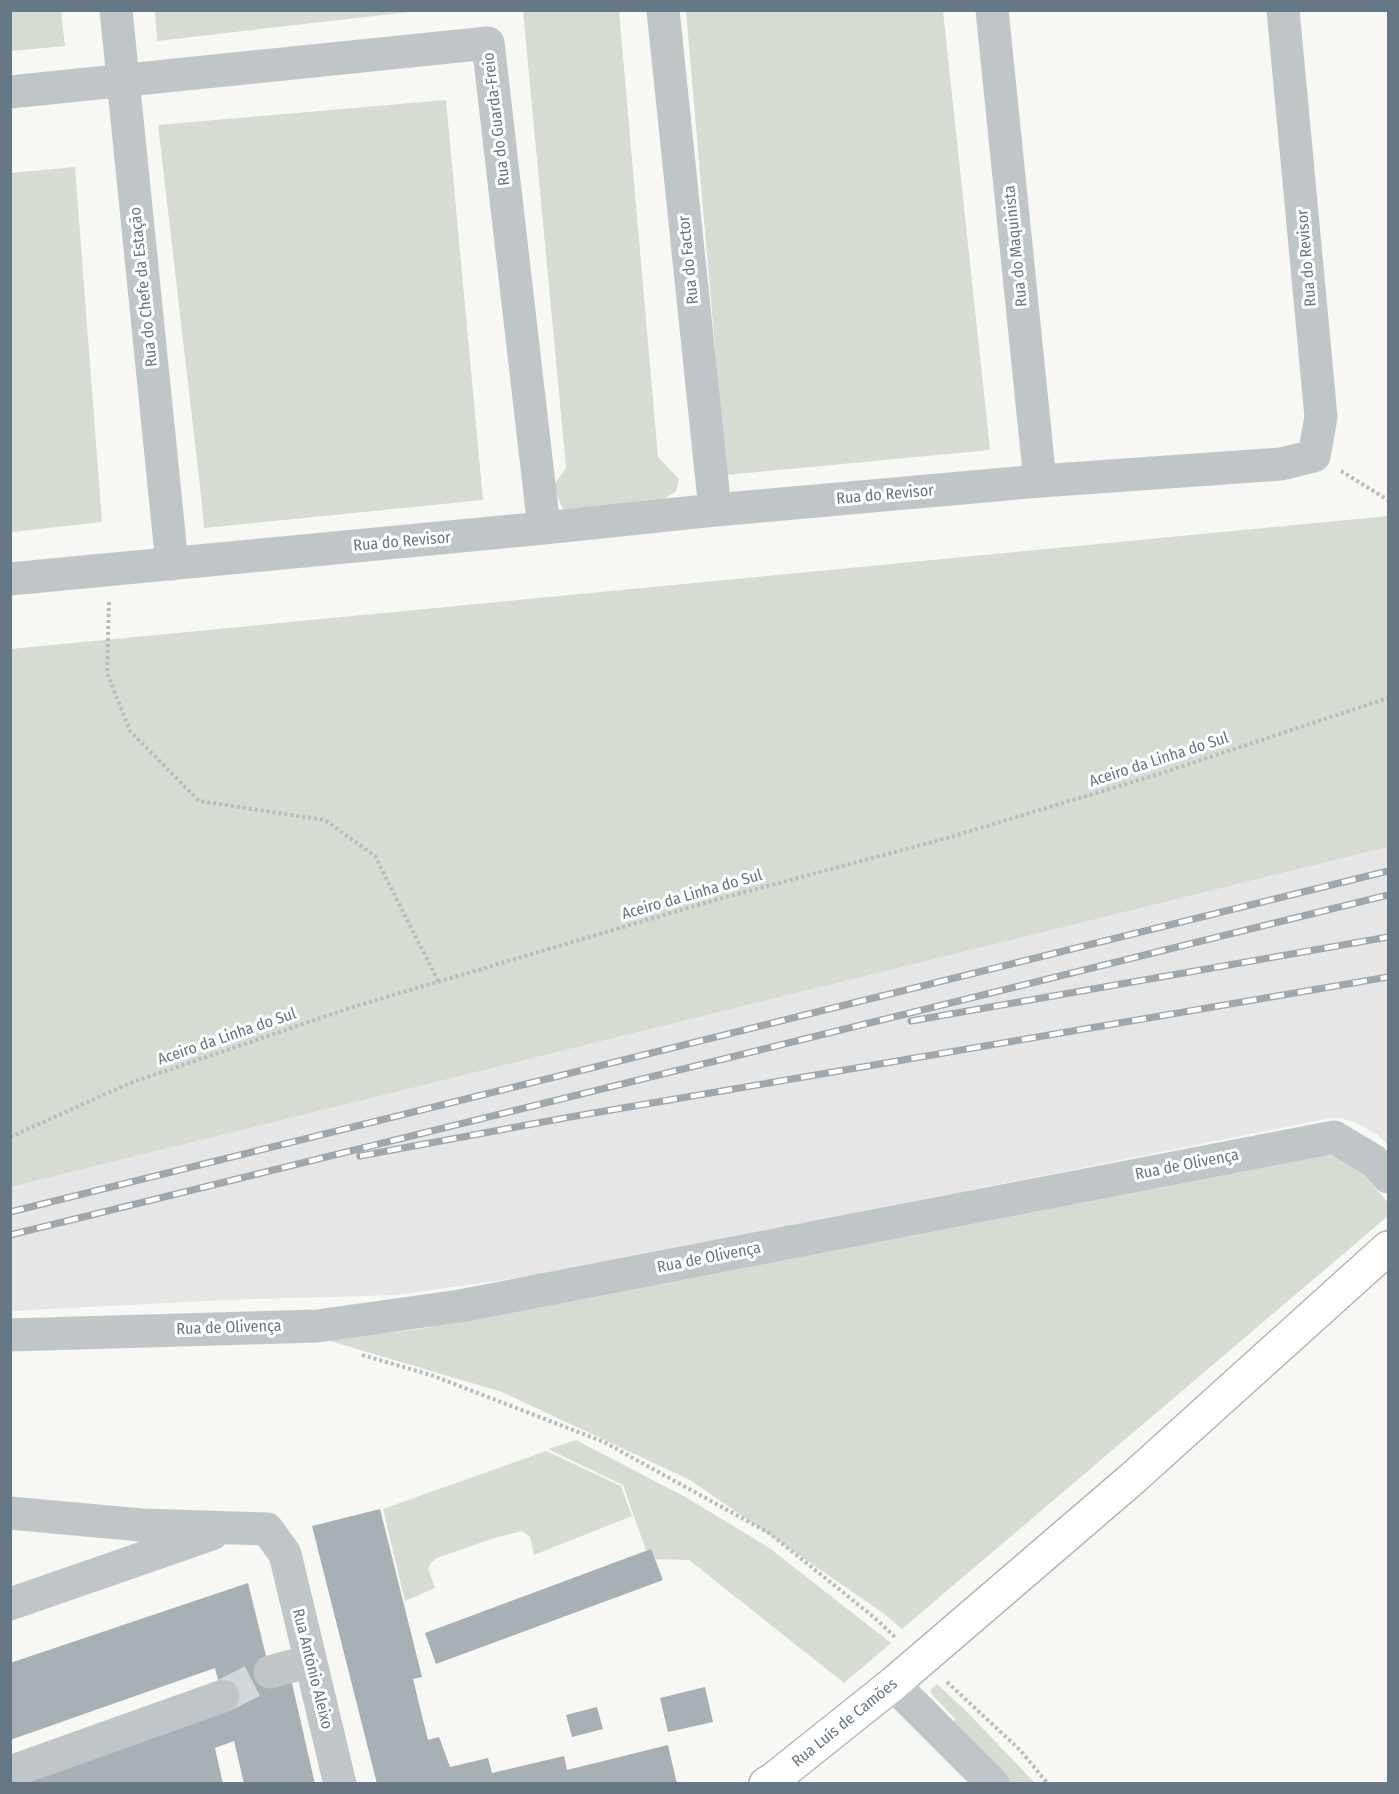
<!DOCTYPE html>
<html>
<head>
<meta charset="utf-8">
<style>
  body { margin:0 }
  #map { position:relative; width:1399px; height:1794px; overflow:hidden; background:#f7f7f4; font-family:"Fira Sans Condensed",sans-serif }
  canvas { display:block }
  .frame { position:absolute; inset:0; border:12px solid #667885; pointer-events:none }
</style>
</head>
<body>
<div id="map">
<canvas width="1399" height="1794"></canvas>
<div class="frame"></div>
</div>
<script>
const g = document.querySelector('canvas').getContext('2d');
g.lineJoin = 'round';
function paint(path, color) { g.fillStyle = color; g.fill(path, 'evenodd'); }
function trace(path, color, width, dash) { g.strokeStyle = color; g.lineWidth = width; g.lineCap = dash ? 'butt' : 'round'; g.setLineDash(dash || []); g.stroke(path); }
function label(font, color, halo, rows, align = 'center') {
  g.font = font + ' "Fira Sans Condensed",sans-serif'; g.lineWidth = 6; g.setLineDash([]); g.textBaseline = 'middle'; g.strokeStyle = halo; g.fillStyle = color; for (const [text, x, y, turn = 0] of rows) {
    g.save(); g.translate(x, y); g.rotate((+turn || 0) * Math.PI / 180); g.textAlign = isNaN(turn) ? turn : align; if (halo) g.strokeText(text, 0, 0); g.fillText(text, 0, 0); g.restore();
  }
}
paint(new Path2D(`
  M1388,847V1146L1378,1135L1356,1123L1341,1118H1331L561,1272L396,1295L224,1300L11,1311V1187Z`), '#e5e6e5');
paint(new Path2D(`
  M11,10L61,11L65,46L11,51Z
  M155,11V10L417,11L157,41Z
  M523,11H619L658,457L679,479L676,491L657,504L575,510L563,509L553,487L566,467Z
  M686,11H943L990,450L726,475Z
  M446,100L483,500L204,528L201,495L158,125Z
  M75,167L102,522L11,532V173Z
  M1388,516V847L11,1187V649Z
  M1331,1154L1353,1162L1388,1203V1216L902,1629L883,1613L690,1480L502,1392L320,1338L349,1337L420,1329L898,1236Z
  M576,1440L687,1498L768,1547L891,1643L844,1683L689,1560L649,1559L623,1485L548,1449Z
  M546,1451L621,1486L632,1516L534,1555L530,1537L522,1531L494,1538L437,1558L432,1562L428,1568L435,1588L405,1601L383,1509Z
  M937,1684L967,1712L1035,1783H1003L953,1724L955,1719L931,1693L930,1690Z`), '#d7dcd3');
paint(new Path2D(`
  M380,1509L422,1677L413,1679L428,1740L439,1737L450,1767L488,1758L492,1773L564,1756L567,1770L668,1745L677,1784H377L312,1526Z
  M651,1549L663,1580L436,1664L425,1633Z
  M248,1583L270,1672L291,1679L315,1784H244L234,1741L215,1748L223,1784H17L225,1707L215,1668L10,1740V1663Z
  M705,1687L713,1722L668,1732L660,1698Z
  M597,1707L603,1729L572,1737L566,1715Z`), '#a7b0b5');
trace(new Path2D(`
  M223,1696L270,1672`), '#d3d7d8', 33, [33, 16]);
const major = new Path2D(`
  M766,1784L774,1779L893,1684L1133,1478L1388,1248`);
trace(major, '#b2b7bb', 36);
trace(new Path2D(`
  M1341,471L1388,500
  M109,602L107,673L130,731L199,801L325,820L375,856L438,981
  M10,1137L130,1083L356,1006L708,902L947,838L1162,773L1388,698
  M362,1355L431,1375L604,1442L769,1533L875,1618L896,1638
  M947,1682L1020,1750L1048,1784`), '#b8bcbf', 4, [3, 3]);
trace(new Path2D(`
  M116,10L172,564
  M663,10L715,510
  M992,10L1040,481
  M10,92L488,43L544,528
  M10,579L544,528L715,510L1040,481L1281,464L1314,456L1321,417L1283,10
  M10,1335L317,1326L460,1306L1334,1137L1374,1161L1388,1177
  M10,1513L141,1525L267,1529L285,1554L340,1784
  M10,1604L212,1534
  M270,1672L310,1661
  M893,1684L993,1784
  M10,1772L223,1696`), '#c0c5c8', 33);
trace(major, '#fff', 33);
const rail = new Path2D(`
  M911,1021L1388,937
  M360,1156L570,1117L1388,977
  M10,1212L841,1006L1388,871
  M10,1235L1388,895`);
trace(rail, '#9fa7ac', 7);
trace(rail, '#fff', 4.5, [14]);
label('16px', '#667885', '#fff', [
  ["Rua do Guarda-Freio",497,119,-97],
  ["Rua do Maquinista",1016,246,-96],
  ["Rua do Revisor",1307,258,-95],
  ["Rua do Factor",689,260,-96],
  ["Rua do Chefe da Estação",144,287,-96],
  ["Rua do Revisor",885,495,-5],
  ["Rua do Revisor",402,542,-5],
  ["Aceiro da Linha do Sul",1159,760,-18],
  ["Aceiro da Linha do Sul",692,895,-16],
  ["Aceiro da Linha do Sul",227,1037,-19],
  ["Rua de Olivença",1187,1165,-11],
  ["Rua de Olivença",709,1258,-11],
  ["Rua de Olivença",229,1328,-2],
  ["Rua António Aleixo",312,1669,76],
  ["Rua Luís de Camões",845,1723,-39]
]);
</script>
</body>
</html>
